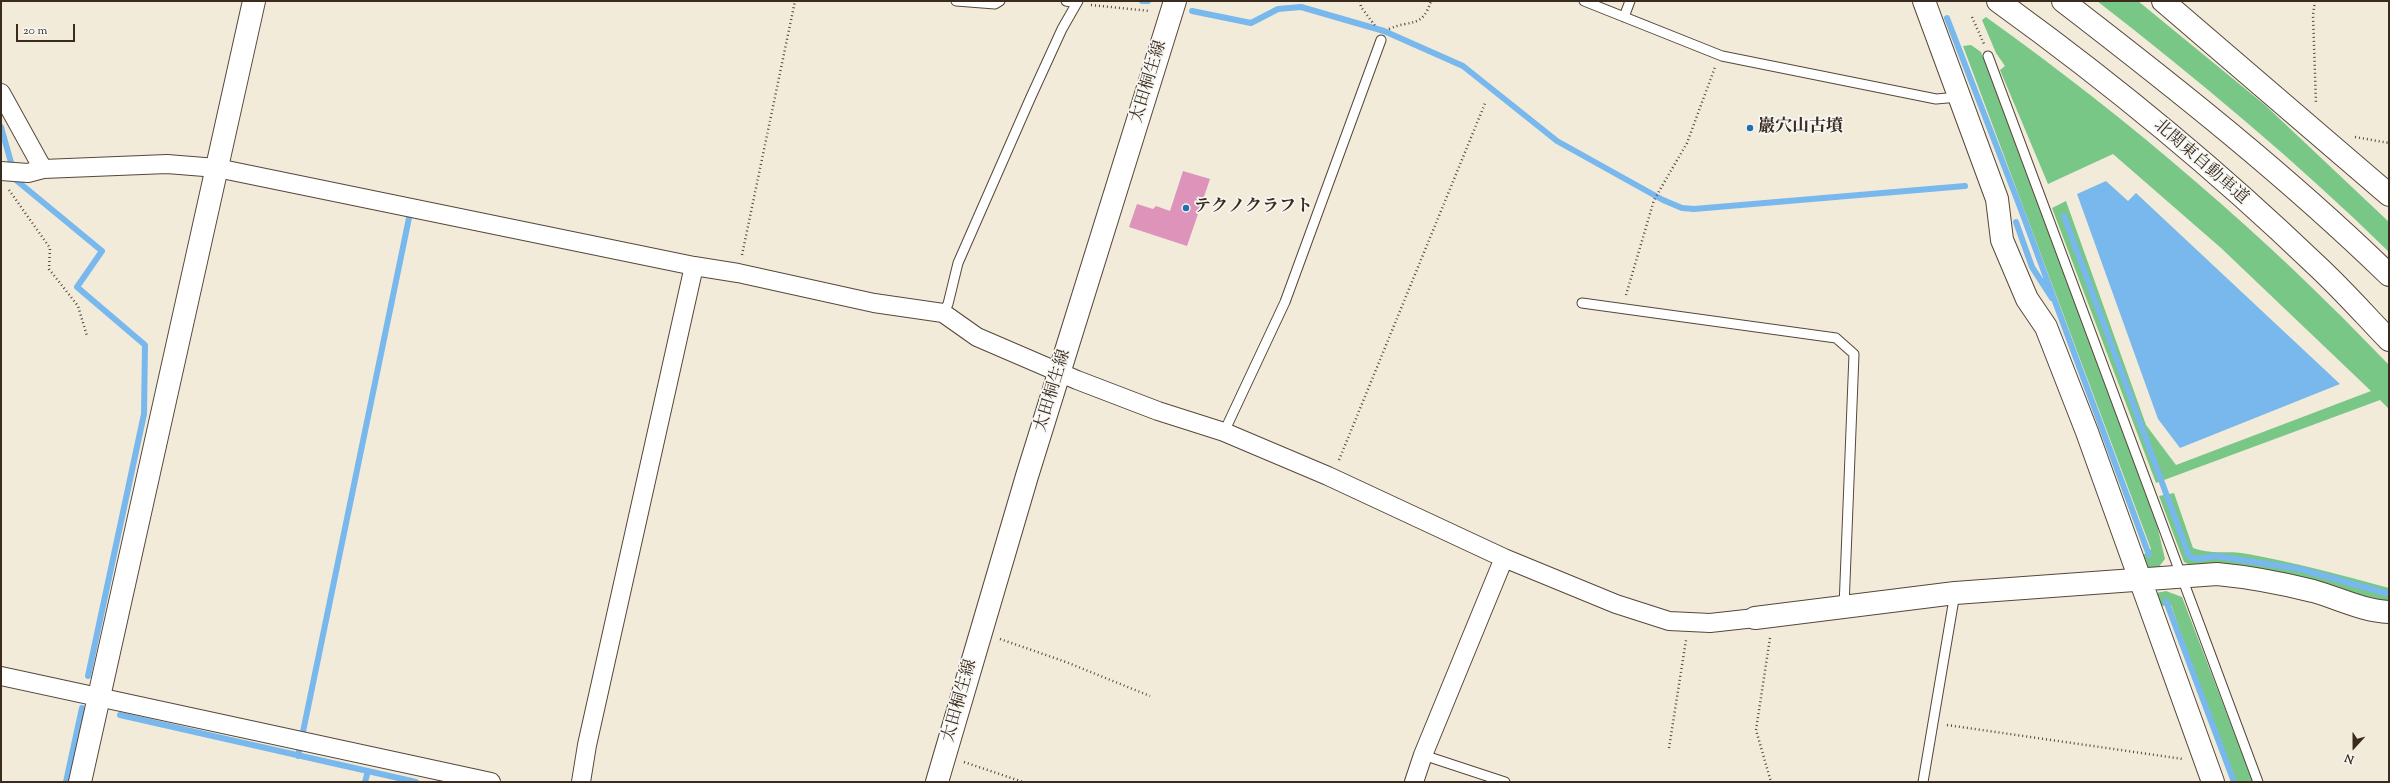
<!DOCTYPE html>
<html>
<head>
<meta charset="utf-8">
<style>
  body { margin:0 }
  #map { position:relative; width:2390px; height:783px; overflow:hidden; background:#f2ebda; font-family:"Sorts Mill Goudy",serif }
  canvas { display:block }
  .frame { position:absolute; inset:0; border:2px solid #3b2a1e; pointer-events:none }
  .north { position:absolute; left:2334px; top:727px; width:40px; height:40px; -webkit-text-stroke:3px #f6f6f2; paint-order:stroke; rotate:201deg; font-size:11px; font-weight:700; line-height:16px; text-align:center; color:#3b2a1e }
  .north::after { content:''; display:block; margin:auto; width:14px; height:18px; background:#3b2a1e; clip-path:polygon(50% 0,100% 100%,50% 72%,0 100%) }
  .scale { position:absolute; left:16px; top:24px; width:59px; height:18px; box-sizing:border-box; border:2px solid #3b2a1e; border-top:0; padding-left:5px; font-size:12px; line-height:14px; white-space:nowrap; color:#3b2a1e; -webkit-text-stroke:3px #f6f6f2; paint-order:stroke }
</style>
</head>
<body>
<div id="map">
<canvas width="2390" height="783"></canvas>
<div class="frame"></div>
<div class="north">N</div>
<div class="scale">20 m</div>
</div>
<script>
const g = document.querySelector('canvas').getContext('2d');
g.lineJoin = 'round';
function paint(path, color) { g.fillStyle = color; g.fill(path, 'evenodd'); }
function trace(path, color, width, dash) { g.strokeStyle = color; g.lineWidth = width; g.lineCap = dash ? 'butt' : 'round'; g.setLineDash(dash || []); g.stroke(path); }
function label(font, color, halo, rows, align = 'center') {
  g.font = font + ' "Sorts Mill Goudy","Noto Serif JP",serif'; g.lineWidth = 3.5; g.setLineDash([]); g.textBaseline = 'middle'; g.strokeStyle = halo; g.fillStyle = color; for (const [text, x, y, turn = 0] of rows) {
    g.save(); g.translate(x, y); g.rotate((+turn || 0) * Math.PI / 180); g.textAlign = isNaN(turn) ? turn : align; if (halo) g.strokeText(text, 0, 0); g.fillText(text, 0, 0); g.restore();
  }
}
paint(new Path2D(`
  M2097,1H2138L2265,105L2389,222V252C2297,162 2199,80 2097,1Z
  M1986,17C2130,120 2267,237 2389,365V409L2380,400L2156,483L2052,208L2066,201L2146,425L2176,465L2371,391L2221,248L2113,154L2048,184L2000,70L2005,66L1996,53L1982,20Z
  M1971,45L1981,52L2157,525L2165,559L2158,568L2148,570L2142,556L2151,549L1963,46Z
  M2174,493L2193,548C2210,555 2230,550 2248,554C2296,563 2342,575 2389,588V602L2345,591L2192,566L2184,562L2159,496Z
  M2166,591L2182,597L2253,782H2232L2171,605L2161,606L2156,593Z`), '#79c787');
paint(new Path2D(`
  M2106,181L2128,201L2136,193L2340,384L2180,448L2158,419L2077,194Z`), '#79b8ed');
trace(new Path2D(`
  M1142,1H1148
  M1192,11L1251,23L1278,9L1301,7L1384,31L1463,66L1557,141L1663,200L1682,208L1694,209L1965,186
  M1947,18L2020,207L2149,555
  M1,127L16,180L102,251L77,287L145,345L144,414L88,676
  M2064,216L2189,556L2197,559L2216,556L2300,569L2389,594
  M2016,222L2032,267L2052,298
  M2166,601L2234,782
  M120,715L416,782
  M298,756L409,218
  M66,782L82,708
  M365,782L368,771`), '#79b8ed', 6);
paint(new Path2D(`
  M1183,171L1210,179L1187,246L1129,227L1137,204L1153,209L1156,206L1170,211Z`), '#dd93ba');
const lane = new Path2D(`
  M956,1L995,4L1000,1
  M1066,1L1077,3
  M1584,1L1722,56L1936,99L1959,97
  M1624,17L1630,1
  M1988,56L2258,782
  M1582,303L1836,338L1854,354L1844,607
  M943,313L948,304L958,263L1030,99L1062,29L1078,1
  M1224,432L1285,302L1381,40
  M1423,755L1505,782
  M1923,782L1955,593`);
const street = new Path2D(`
  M1,93L43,169
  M1,171L28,173L43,169L167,164L217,168L694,266L738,273L874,303L943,313L977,337L1077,380L1158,411L1224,432L1328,476L1504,558L1616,604L1669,621L1710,623L1755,618
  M1,676L491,782
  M581,782L587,745L694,266
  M1414,782L1423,755L1504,558`);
const secondary = new Path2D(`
  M1924,1L1997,199L2002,240L2027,299L2046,327L2087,432L2213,782
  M2163,1L2389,195
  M1755,618L1955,593L2217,574C2249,577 2281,583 2313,591C2338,598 2363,611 2389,612
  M80,782L254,1
  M937,782L1027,476L1175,1`);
const highway = new Path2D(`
  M1998,1C2109,81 2216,169 2315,264C2341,288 2364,314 2389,340
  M2063,1C2176,88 2287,176 2389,275`);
trace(lane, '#56473a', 11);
trace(street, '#56473a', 20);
trace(secondary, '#56473a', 24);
trace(highway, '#56473a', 24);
trace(new Path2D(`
  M1360,1L1361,7L1376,27
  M2315,1L2313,15L2316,104
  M1091,5L1150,11
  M1972,17L1984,44
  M1389,29C1411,19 1422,29 1431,1
  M2355,137L2389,143
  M9,190L50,248L49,269L78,306L87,336
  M742,255L795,1
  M1626,295L1654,200L1687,143L1715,67
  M1339,460L1486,101
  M1770,638L1756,730L1771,782
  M1000,639L1066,662L1150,696
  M1947,725L2183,759
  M1669,748L1686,640
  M964,762L1023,782`), '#56473a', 2.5, [1, 3]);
trace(lane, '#fff', 9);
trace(street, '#fff', 18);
trace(secondary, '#fff', 22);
trace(highway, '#fff', 22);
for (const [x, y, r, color] of [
  [1750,128,4,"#1f6fb2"],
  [1186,208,4,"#1f6fb2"]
]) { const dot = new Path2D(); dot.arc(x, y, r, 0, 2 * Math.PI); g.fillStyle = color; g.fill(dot); trace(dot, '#f6f6f2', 1.5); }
label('17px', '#3b2a1e', '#f6f6f2', [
  ["太田桐生線",1150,82,-73],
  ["北関東自動車道",2200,163,41],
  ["太田桐生線",1054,391,-73],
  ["太田桐生線",961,701,-74]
]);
label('bold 17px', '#3b2a1e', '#f6f6f2', [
  ["巖穴山古墳",1758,128],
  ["テクノクラフト",1194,208]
], 'left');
</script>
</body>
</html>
